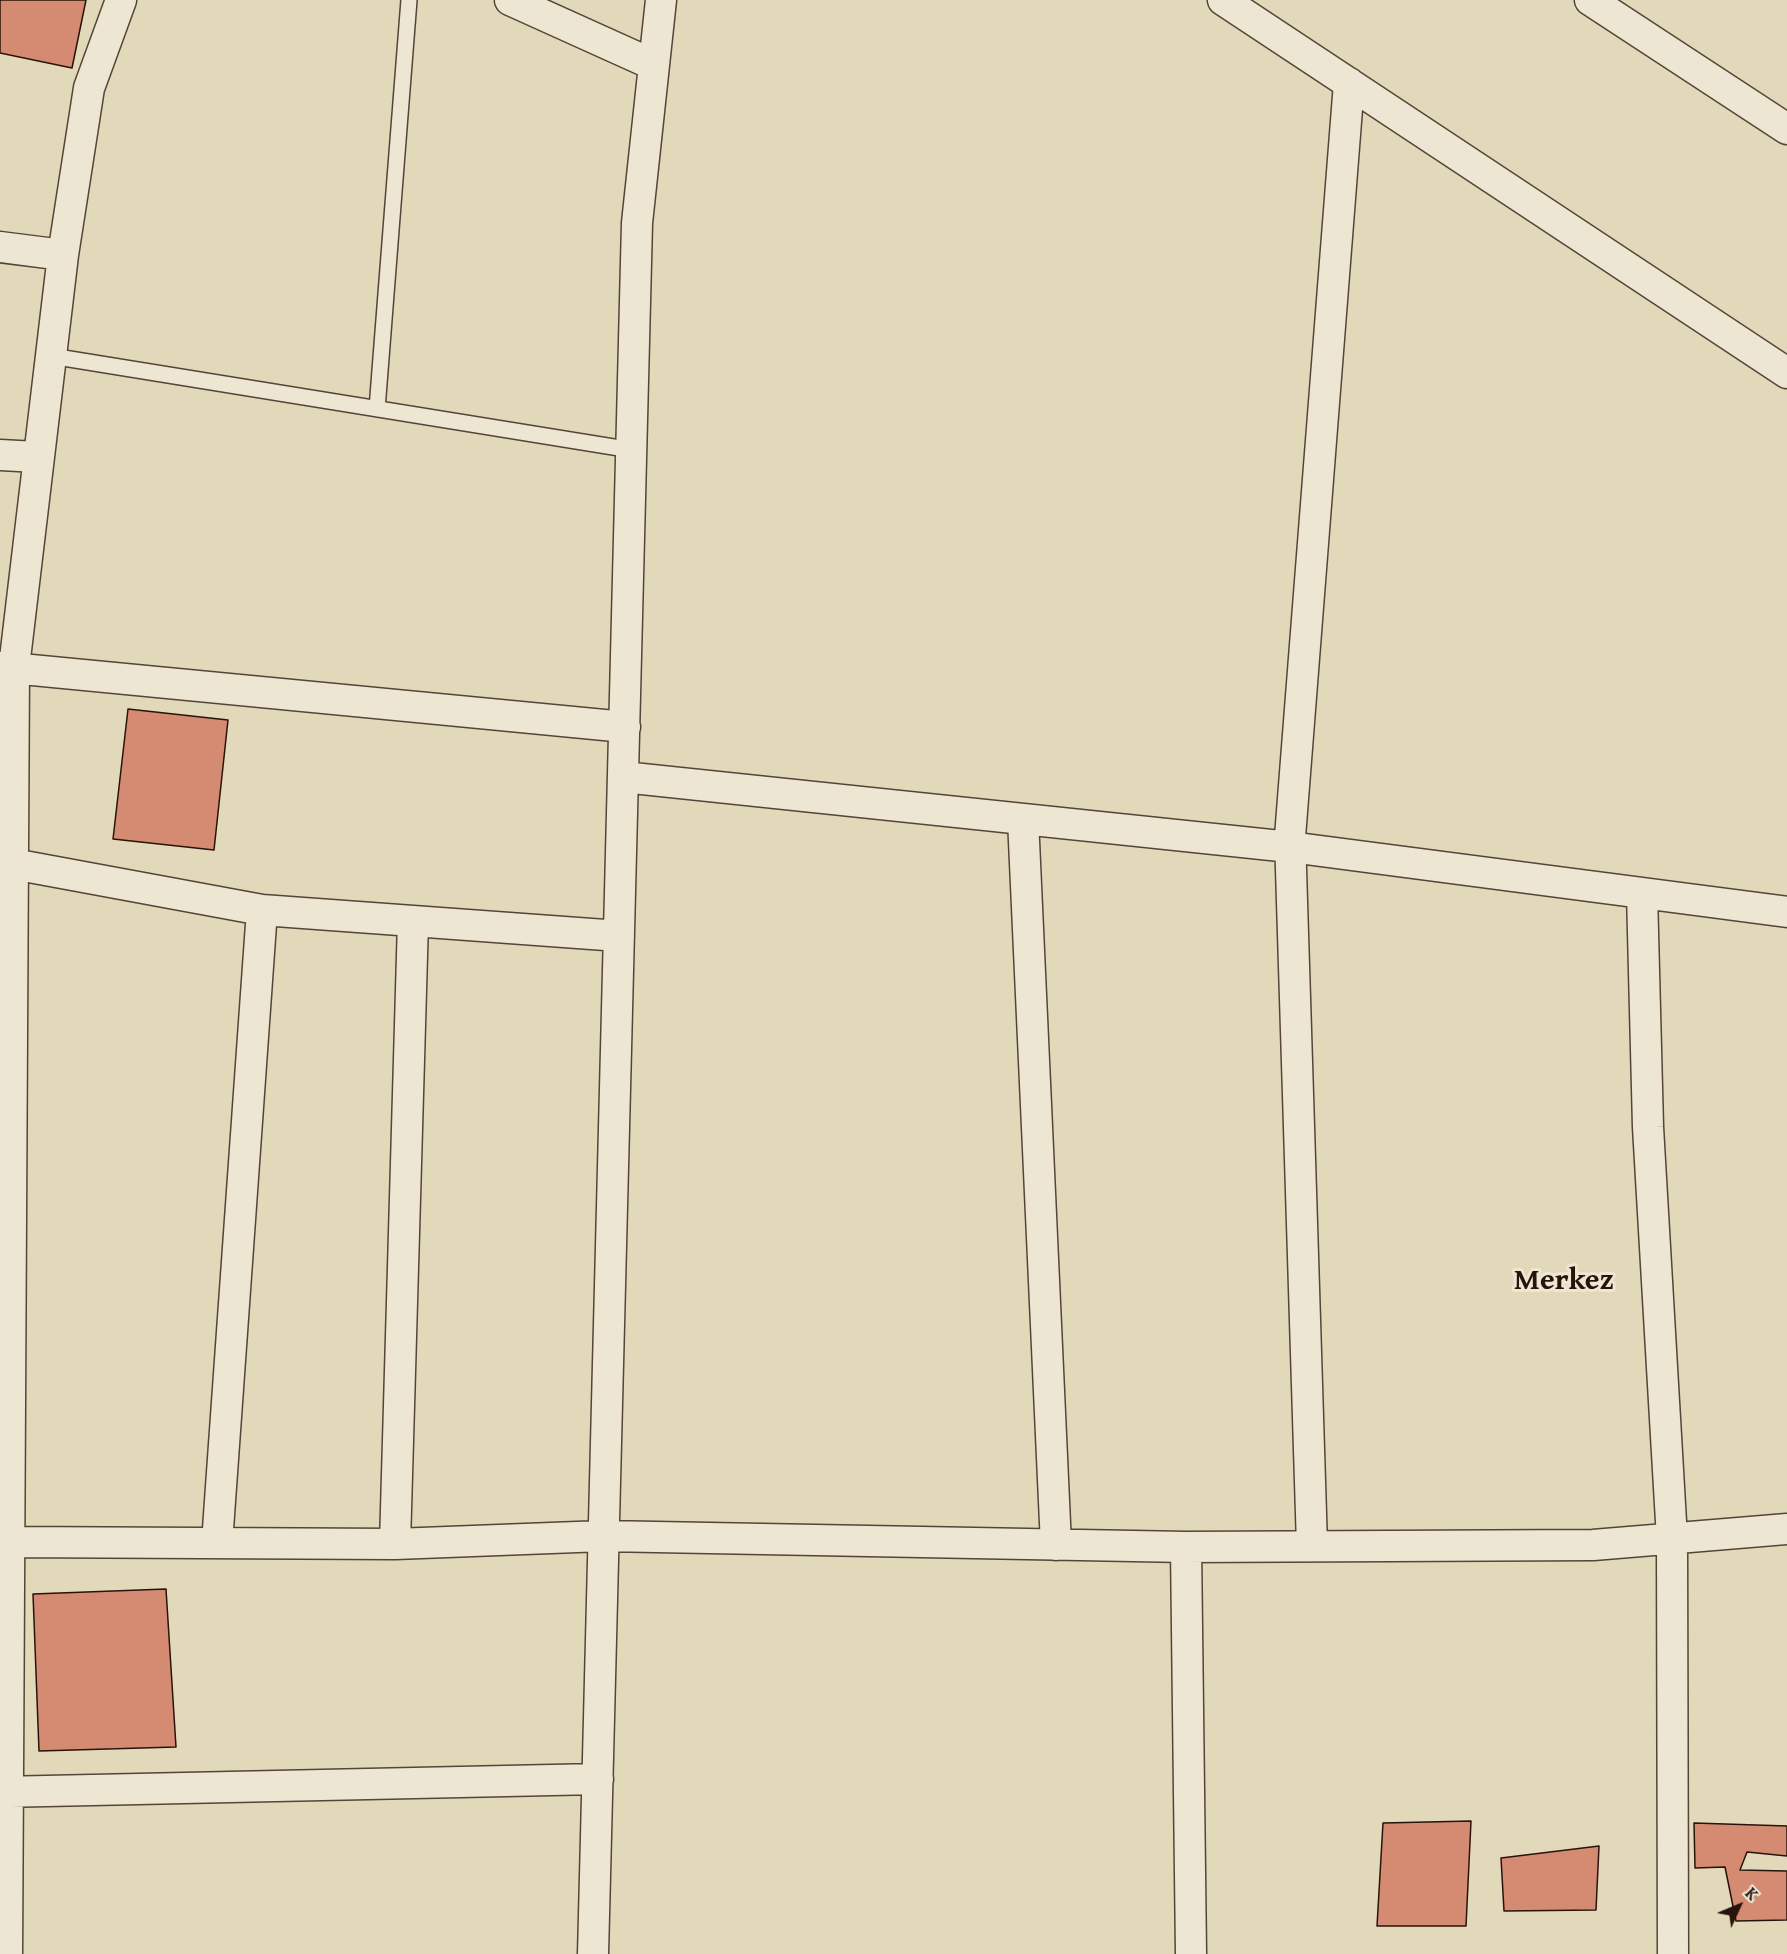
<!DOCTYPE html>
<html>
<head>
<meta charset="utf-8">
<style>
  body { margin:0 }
  #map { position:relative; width:1787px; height:1954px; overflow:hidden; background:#e2d9ba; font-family:"Gentium Book Plus",serif }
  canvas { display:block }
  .north { position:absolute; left:1709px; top:1876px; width:60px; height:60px; -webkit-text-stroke:4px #ece6d2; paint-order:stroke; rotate:46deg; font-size:16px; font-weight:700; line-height:24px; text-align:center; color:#28130b }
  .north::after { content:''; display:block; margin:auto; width:21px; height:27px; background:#28130b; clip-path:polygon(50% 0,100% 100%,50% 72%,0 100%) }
</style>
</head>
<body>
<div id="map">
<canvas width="1787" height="1954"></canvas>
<div class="north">K</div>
</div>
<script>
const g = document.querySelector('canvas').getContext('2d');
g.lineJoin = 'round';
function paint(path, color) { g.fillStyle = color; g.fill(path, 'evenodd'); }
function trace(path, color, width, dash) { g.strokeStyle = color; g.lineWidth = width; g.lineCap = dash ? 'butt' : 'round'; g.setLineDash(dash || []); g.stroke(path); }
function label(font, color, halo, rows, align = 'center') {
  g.font = font + ' "Gentium Book Plus",serif'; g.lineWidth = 6; g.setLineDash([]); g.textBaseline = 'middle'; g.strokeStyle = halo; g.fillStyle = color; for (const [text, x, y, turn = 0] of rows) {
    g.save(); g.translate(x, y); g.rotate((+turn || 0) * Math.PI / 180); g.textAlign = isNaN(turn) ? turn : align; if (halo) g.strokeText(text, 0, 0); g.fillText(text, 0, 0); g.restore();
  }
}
const building = new Path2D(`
  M0,0H86L72,68L0,53Z
  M128,709L228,720L214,850L113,839Z
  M166,1589L176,1747L39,1751L33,1594Z
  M1471,1821L1466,1926H1377L1383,1823Z
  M1694,1823L1787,1826V1856L1747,1852L1740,1870L1787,1871V1920L1736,1921L1725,1867L1695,1868Z
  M1599,1846L1596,1910L1504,1911L1501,1858Z`);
paint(building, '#d58a72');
trace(building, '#28130b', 1.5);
const lane = new Path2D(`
  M51,356L632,450
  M377,409L409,0`);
const street = new Path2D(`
  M510,0L654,65
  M1223,0L1787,373
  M1590,0L1787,129
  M0,247L63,255
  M0,455L37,457
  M0,667L625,727
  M623,777L1290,847L1787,912
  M1023,819L1056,1545
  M13,864L262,910L619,936
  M1642,893L1648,1127L1672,1539L1673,1954
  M9,1542L395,1544L603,1536L1186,1547L1593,1545L1787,1529
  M217,1543L262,910
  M395,1544L413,921
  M1312,1546L1290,837L1349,83
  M1186,1547L1191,1954
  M0,1792L598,1779
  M7,1954L14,667L63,255L89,88L121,0
  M593,1954L637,223L661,0`);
trace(lane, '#564437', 18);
trace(street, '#564437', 33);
trace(lane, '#ece6d2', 15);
trace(street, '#ece6d2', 30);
label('bold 30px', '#28130b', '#ece6d2', [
  ["Merkez",1564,1281]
]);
</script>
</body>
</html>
